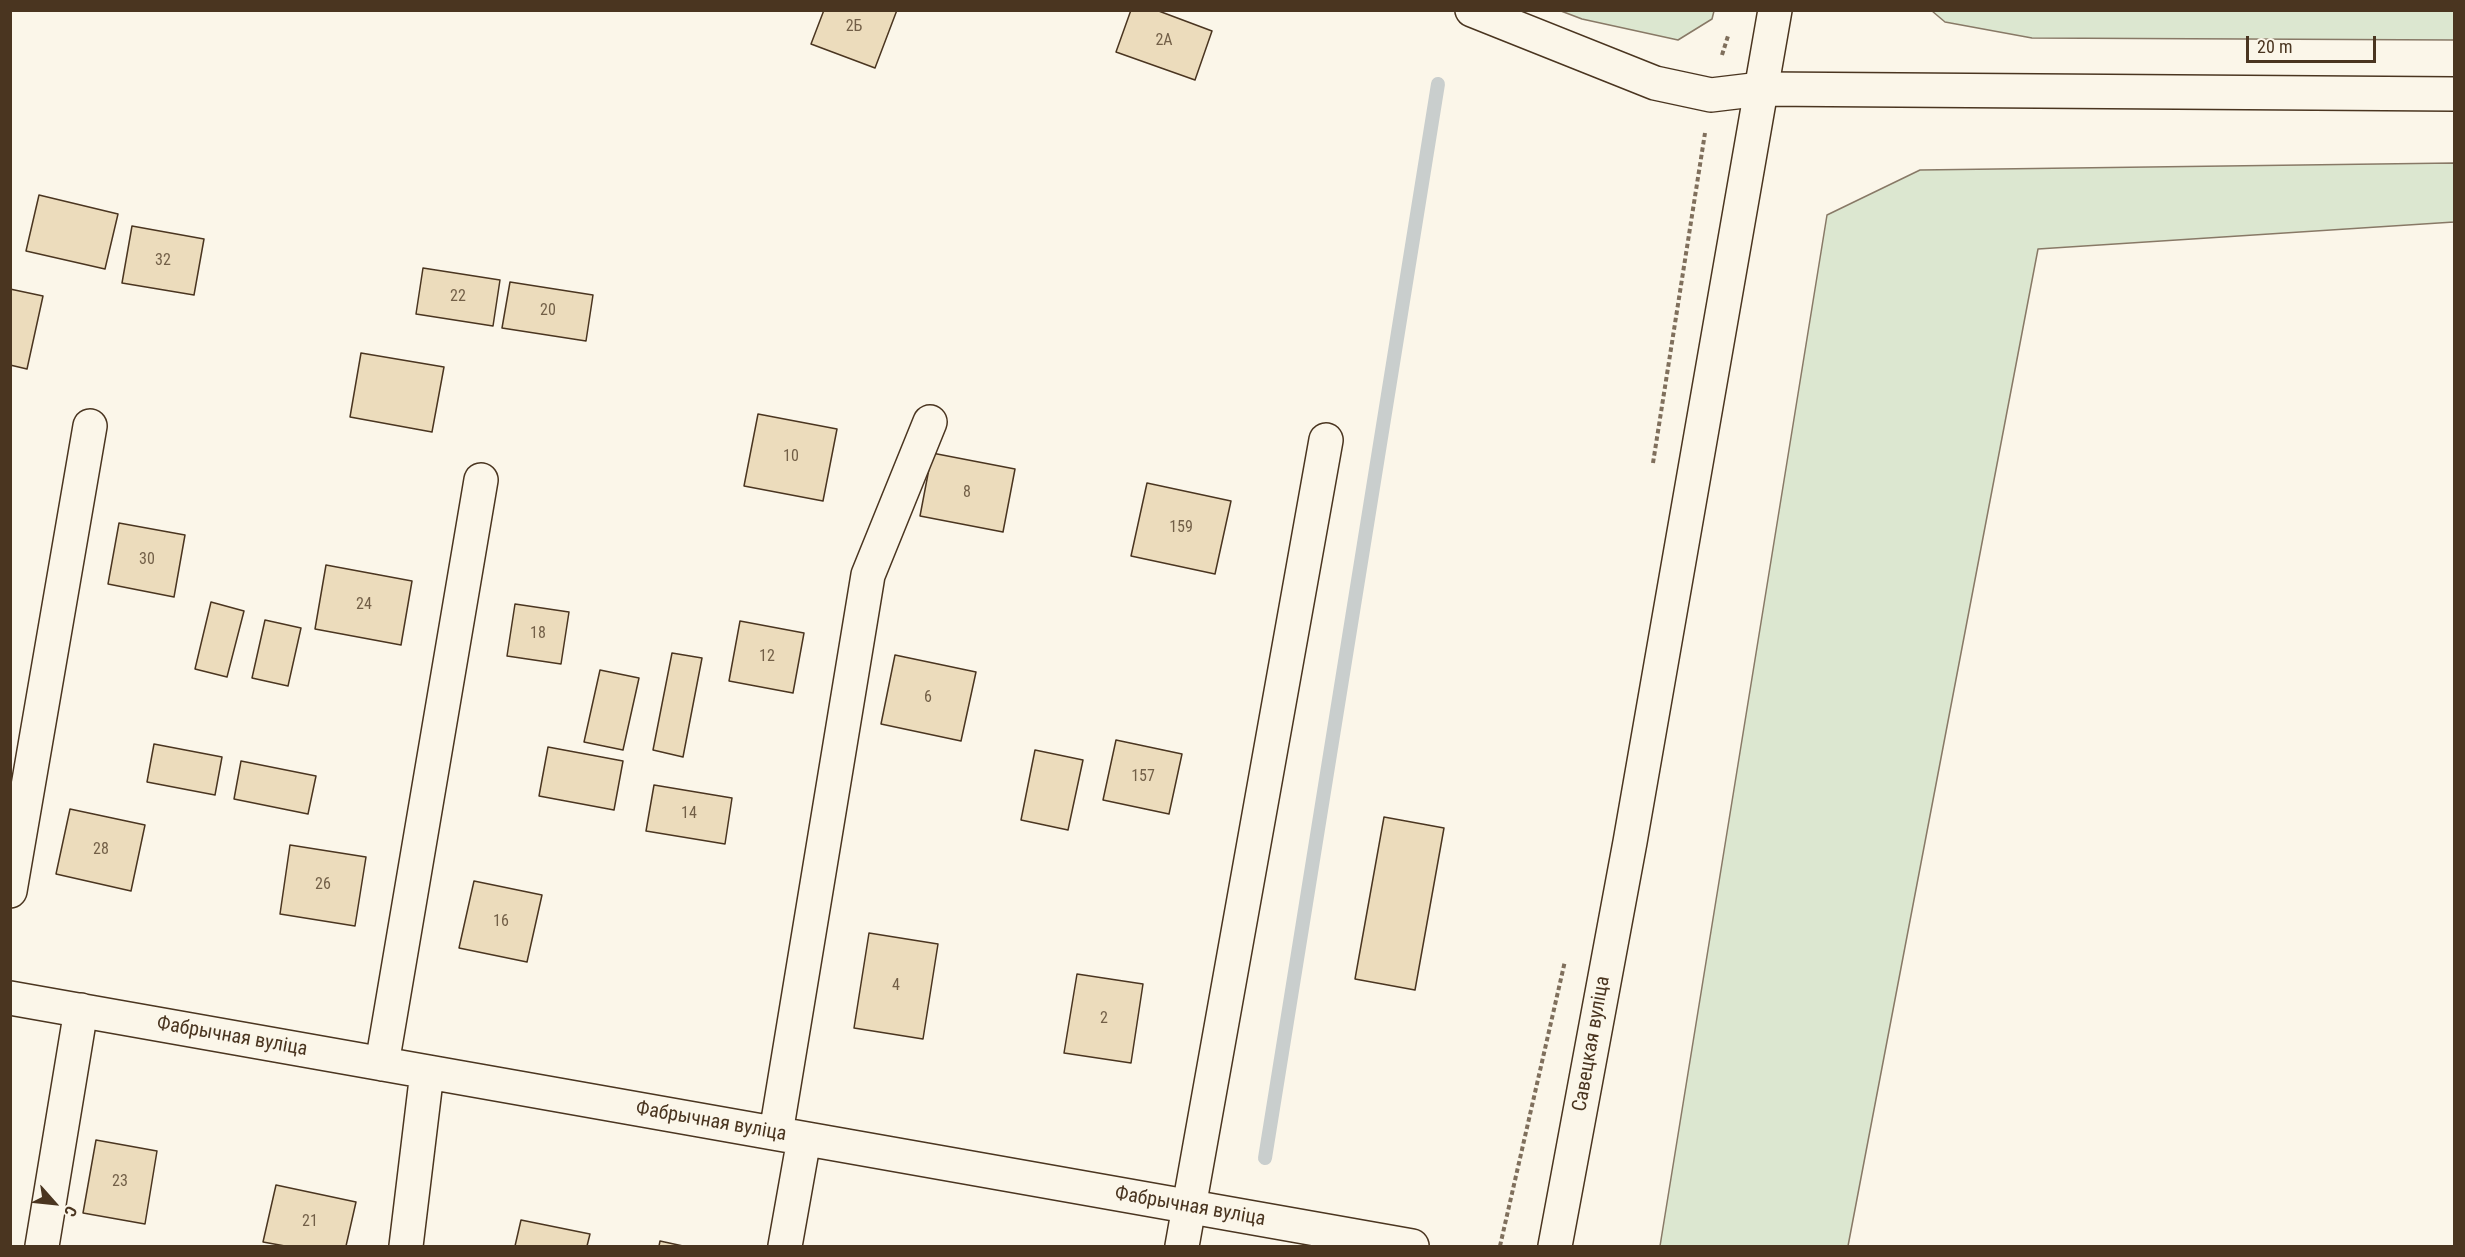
<!DOCTYPE html>
<html>
<head>
<meta charset="utf-8">
<style>
  body { margin:0 }
  #map { position:relative; width:2465px; height:1257px; overflow:hidden; background:#fbf6e9; font-family:"Roboto Condensed",sans-serif }
  canvas { display:block }
  .frame { position:absolute; inset:0; border:12px solid #4a3520; pointer-events:none }
  .north { position:absolute; left:24px; top:1173px; width:60px; height:60px; -webkit-text-stroke:4px #fbf6e9; paint-order:stroke; rotate:117deg; font-size:16px; font-weight:700; line-height:24px; text-align:center; color:#4a3520 }
  .north::after { content:''; display:block; margin:auto; width:21px; height:27px; background:#4a3520; clip-path:polygon(50% 0,100% 100%,50% 72%,0 100%) }
  .scale { position:absolute; left:2246px; top:36px; width:130px; height:27px; box-sizing:border-box; border:3px solid #4a3520; border-top:0; padding-left:8px; font-size:18px; line-height:21px; white-space:nowrap; color:#4a3520; -webkit-text-stroke:4px #fbf6e9; paint-order:stroke }
</style>
</head>
<body>
<div id="map">
<canvas width="2465" height="1257"></canvas>
<div class="frame"></div>
<div class="north">С</div>
<div class="scale">20 m</div>
</div>
<script>
const g = document.querySelector('canvas').getContext('2d');
g.lineJoin = 'round';
function paint(path, color) { g.fillStyle = color; g.fill(path, 'evenodd'); }
function trace(path, color, width, dash) { g.strokeStyle = color; g.lineWidth = width; g.lineCap = dash ? 'butt' : 'round'; g.setLineDash(dash || []); g.stroke(path); }
function label(font, color, halo, rows, align = 'center') {
  g.font = font + ' "Roboto Condensed",sans-serif'; g.lineWidth = 4.5; g.setLineDash([]); g.textBaseline = 'middle'; g.strokeStyle = halo; g.fillStyle = color; for (const [text, x, y, turn = 0] of rows) {
    g.save(); g.translate(x, y); g.rotate((+turn || 0) * Math.PI / 180); g.textAlign = isNaN(turn) ? turn : align; if (halo) g.strokeText(text, 0, 0); g.fillText(text, 0, 0); g.restore();
  }
}
const green = new Path2D(`
  M1561,11L1714,10V11L1712,19L1678,40L1582,19Z
  M1932,11H2454V40L2032,38L1945,22Z
  M2454,163V222L2038,249L1848,1246H1660L1827,215L1920,170Z`);
paint(green, '#dce7d0');
trace(green, '#887966', 1.5);
trace(new Path2D(`
  M1265,1158L1438,84`), '#c9cecd', 14);
const building = new Path2D(`
  M824,10H897L875,68L811,44Z
  M1131,10H1156L1212,31L1195,80L1116,52Z
  M39,195L118,214L105,269L26,251Z
  M132,226L204,239L194,295L122,283Z
  M423,268L500,280L493,326L416,314Z
  M510,282L593,295L586,341L502,328Z
  M10,289L43,296L27,369L10,365Z
  M361,353L444,367L432,432L350,417Z
  M758,414L837,429L823,501L744,486Z
  M932,453L1015,469L1003,532L920,516Z
  M1147,483L1231,501L1215,574L1131,556Z
  M119,523L185,535L174,597L108,584Z
  M326,565L412,581L401,645L315,629Z
  M211,602L244,611L227,677L195,669Z
  M515,604L569,612L561,664L507,656Z
  M265,620L301,628L288,686L252,678Z
  M740,621L804,633L793,693L729,681Z
  M672,653L702,658L683,757L653,750Z
  M895,655L976,672L961,741L881,724Z
  M600,670L639,678L623,750L584,742Z
  M1116,740L1182,754L1169,814L1103,800Z
  M154,744L222,757L215,795L147,782Z
  M548,747L623,761L614,810L539,796Z
  M1035,750L1083,760L1068,830L1021,820Z
  M241,761L316,776L308,814L234,799Z
  M654,785L732,798L725,844L646,831Z
  M70,809L145,825L131,891L56,874Z
  M1384,817L1444,828L1415,990L1355,979Z
  M290,845L366,857L355,926L280,914Z
  M474,881L542,895L527,962L459,948Z
  M869,933L938,944L923,1039L854,1028Z
  M1077,974L1143,984L1131,1063L1064,1053Z
  M96,1140L157,1151L145,1224L83,1213Z
  M276,1185L356,1202L346,1246H285L263,1242Z
  M521,1220L590,1234L587,1246H515Z
  M660,1241L683,1246H659Z`);
paint(building, '#ecdcbc');
trace(building, '#4a3520', 1.5);
const minor = new Path2D(`
  M1472,10L1655,83L1711,95L1761,89L2454,94
  M10,891L90,426
  M10,998L1412,1246
  M382,1064L481,480
  M776,1133L868,575L930,422
  M42,1246L81,1010
  M406,1246L427,1072
  M785,1246L804,1139
  M1182,1246L1326,440`);
const major = new Path2D(`
  M1555,1246L1630,842L1775,10`);
trace(minor, '#4a3520', 36);
trace(major, '#4a3520', 36);
trace(new Path2D(`
  M1722,55L1728,36
  M1653,463L1705,133
  M1500,1246L1565,961`), '#7f6f5c', 4, [4.5, 3]);
trace(minor, '#fbf6e9', 33);
trace(major, '#fbf6e9', 33);
label('16px', '#725f47', null, [
  ["2Б",854,27],
  ["2А",1164,41],
  ["32",163,261],
  ["22",458,297],
  ["20",548,311],
  ["10",791,457],
  ["8",967,493],
  ["159",1181,528],
  ["30",147,560],
  ["24",364,605],
  ["18",538,634],
  ["12",767,657],
  ["6",928,698],
  ["157",1143,777],
  ["14",689,814],
  ["28",101,850],
  ["26",323,885],
  ["16",501,922],
  ["4",896,986],
  ["2",1104,1019],
  ["23",120,1182],
  ["21",310,1222]
]);
label('20px', '#4a3520', '#fbf6e9', [
  ["Фабрычная вуліца",232,1037,10],
  ["Савецкая вуліца",1592,1044,-80],
  ["Фабрычная вуліца",711,1122,10],
  ["Фабрычная вуліца",1190,1207,10]
]);
</script>
</body>
</html>
